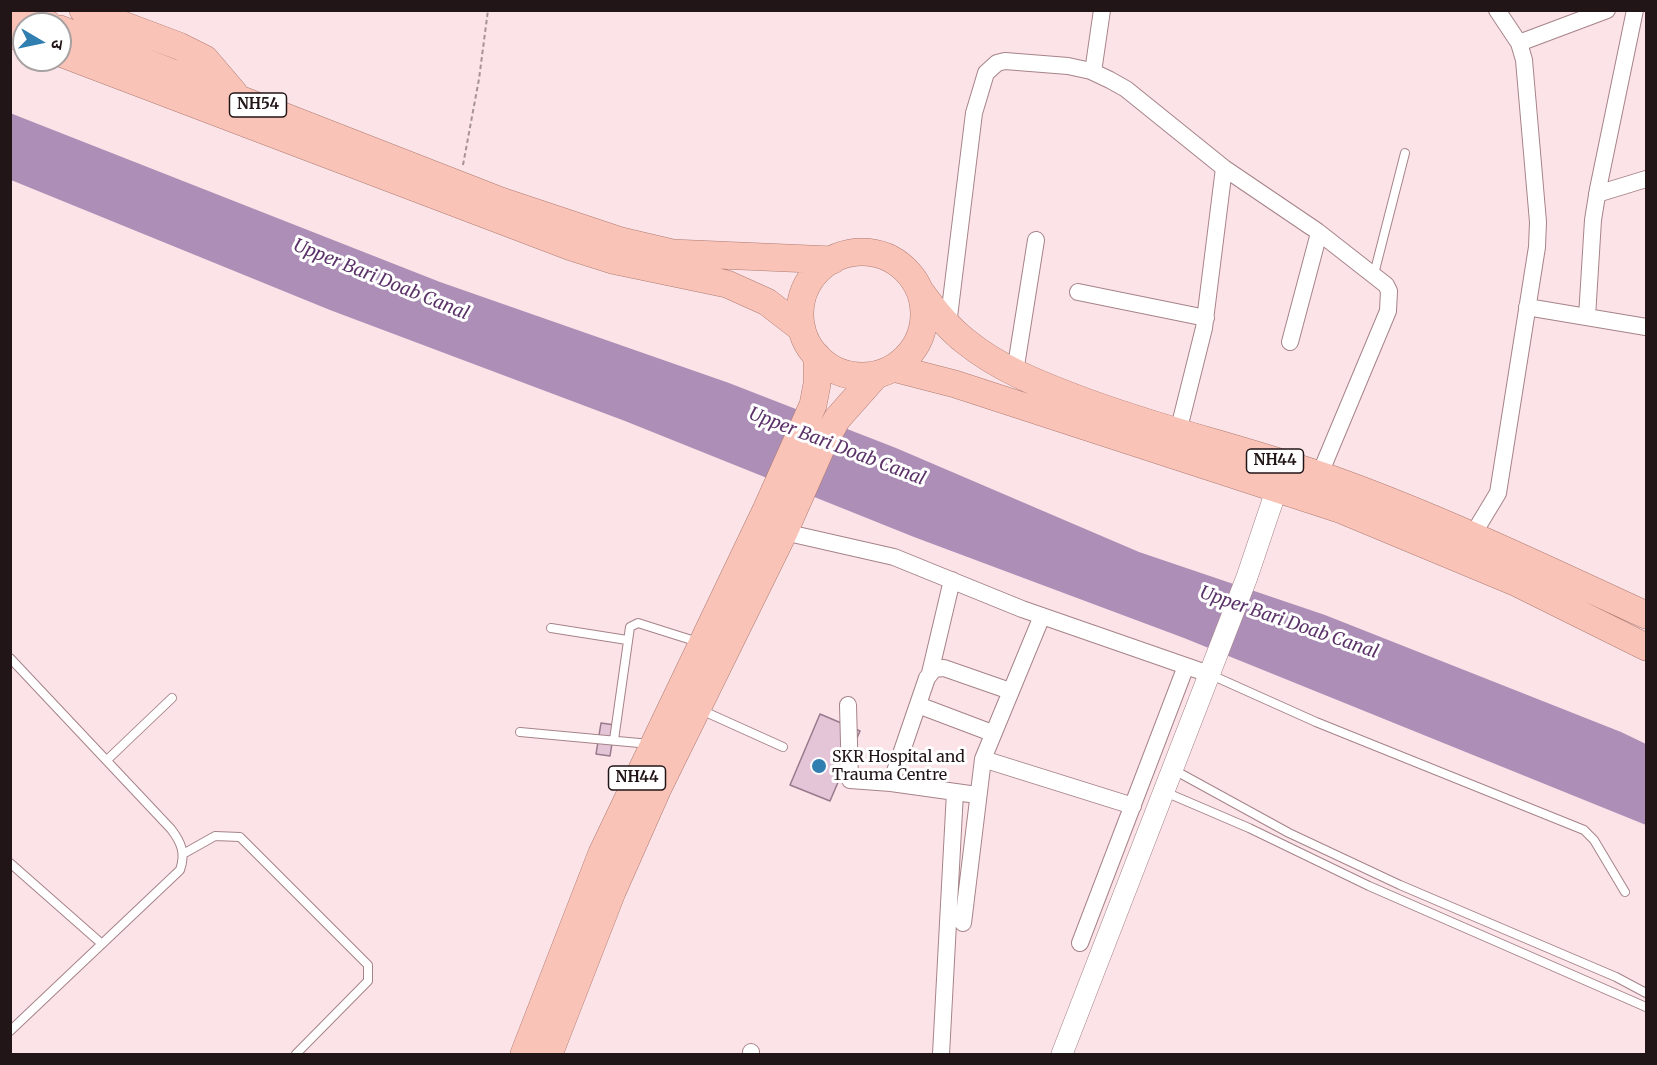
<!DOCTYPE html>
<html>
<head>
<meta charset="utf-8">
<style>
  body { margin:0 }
  #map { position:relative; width:1657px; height:1065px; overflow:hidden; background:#fbe3e7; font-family:Merriweather,"Noto Sans Devanagari",serif }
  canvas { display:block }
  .frame { position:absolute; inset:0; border:12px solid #221517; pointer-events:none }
  .north { position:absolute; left:12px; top:12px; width:60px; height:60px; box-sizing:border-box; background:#fff; border:2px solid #a7a1a2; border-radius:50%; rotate:99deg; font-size:16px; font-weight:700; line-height:24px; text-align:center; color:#221517 }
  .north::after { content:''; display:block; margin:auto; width:21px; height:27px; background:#317eb0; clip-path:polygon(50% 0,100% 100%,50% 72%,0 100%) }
</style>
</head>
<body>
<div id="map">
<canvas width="1657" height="1065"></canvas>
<div class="frame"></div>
<div class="north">उ</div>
</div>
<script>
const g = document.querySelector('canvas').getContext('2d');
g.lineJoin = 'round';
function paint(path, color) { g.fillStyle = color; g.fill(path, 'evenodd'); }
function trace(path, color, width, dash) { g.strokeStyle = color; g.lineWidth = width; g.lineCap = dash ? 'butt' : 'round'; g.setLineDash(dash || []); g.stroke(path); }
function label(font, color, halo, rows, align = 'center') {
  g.font = font + ' Merriweather,serif'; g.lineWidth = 6; g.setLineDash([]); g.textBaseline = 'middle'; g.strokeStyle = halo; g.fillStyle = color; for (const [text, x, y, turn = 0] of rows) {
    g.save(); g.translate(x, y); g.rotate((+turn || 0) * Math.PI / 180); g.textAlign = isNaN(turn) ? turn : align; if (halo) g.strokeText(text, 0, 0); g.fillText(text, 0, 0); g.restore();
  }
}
paint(new Path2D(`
  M10,113L440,282L729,383L896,448L1139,552L1325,615L1621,732L1646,744V825L1184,638L914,537L625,421L330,310L11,180Z`), '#ac8eb7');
const building = new Path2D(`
  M820,714L860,731L830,801L790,785Z
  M601,723L615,725L610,756L596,754Z`);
paint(building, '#e4c4d7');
trace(building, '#987a8c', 1.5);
const service = new Path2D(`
  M1374,274L1405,153
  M551,628L627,640
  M10,658L171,829C181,842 186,853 180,870L10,1031
  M1209,674L1316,722L1584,830L1594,840L1625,892
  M701,710L783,747
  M520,732L650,744
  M614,740L630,627L638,623L698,642
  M107,760L172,698
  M1174,770L1289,833L1400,885L1616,977L1646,993
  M1165,792L1249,828L1369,886L1646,1007
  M183,854L215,836L240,837L368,965V981L296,1054
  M10,863L102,944`);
const minor = new Path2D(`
  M1519,43L1607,10
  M1093,72L1102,10
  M1597,194L1646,179
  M1078,292L1206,318
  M1527,307L1646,327
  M1587,317L1593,220L1598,189L1635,10
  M948,325L974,113L986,73L997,63L1005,61L1068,66L1091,71L1110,80L1126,89L1224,168L1317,231L1386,285L1389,291L1388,311L1319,476
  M1290,342L1319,233
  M1015,372L1036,240
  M1178,432L1204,328L1224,168
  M784,532L894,557L1022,609L1209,674
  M1472,536L1498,493L1537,247L1538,222L1524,60L1519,43L1497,10
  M930,673L952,580
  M848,705L850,780L891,783
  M918,705L992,733
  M983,759L1133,806
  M977,795L891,783L927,678L934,669L944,668L1010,691
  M963,923L983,759L1042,616
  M1080,943L1186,666
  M751,1054V1052
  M941,1054L955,792`);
const tertiary = new Path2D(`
  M1062,1054L1247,577L1277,488`);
const trunk = new Path2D(`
  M13,10L48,24
  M83,10L179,46L205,59L234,93
  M60,29L501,201L621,241L672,253L833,260
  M10,34L24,39
  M60,53L571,247L612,260L727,284L767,302L802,329
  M800 314a62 62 0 1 1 124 0a62 62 0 1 1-124 0Z
  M920,291C933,309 947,327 965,341C998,368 1038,384 1078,399C1164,432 1255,451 1342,483C1446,521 1546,569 1646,615
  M893,368L955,384L1342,510L1515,582L1646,647
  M524,1054L602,853L767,508L813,405L817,384V356
  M549,1054L612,892L658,788L784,532L822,446L837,419L876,375`);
trace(service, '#a68389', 10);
trace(minor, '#a68389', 18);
trace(tertiary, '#a68389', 22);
trace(trunk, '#ae7c73', 28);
trace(new Path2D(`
  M463,165L479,79L488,10`), '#a79397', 2, [4.5, 3]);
trace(service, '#fff', 8);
trace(minor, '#fff', 16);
trace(tertiary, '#fff', 21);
trace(trunk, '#fac3b7', 27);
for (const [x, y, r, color] of [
  [819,766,8,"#317eb0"]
]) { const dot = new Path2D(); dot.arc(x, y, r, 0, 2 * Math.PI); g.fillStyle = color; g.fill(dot); trace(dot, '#fff', 2); }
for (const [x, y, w] of [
  [258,105,57],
  [1275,461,57],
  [637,778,57]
]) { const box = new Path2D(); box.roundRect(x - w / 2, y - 12, w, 24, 4.5); g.fillStyle = '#fff'; g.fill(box); trace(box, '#221517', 1.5); }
label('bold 15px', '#221517', null, [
  ["NH54",258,105],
  ["NH44",1275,461],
  ["NH44",637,778]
]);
label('16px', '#221517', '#fff', [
  ["SKR Hospital and",832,757],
  ["Trauma Centre",832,775]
], 'left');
label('italic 18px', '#5b3369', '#fff', [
  ["Upper Bari Doab Canal",381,280,22],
  ["Upper Bari Doab Canal",837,447,21],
  ["Upper Bari Doab Canal",1289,623,19]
]);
</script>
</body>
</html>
